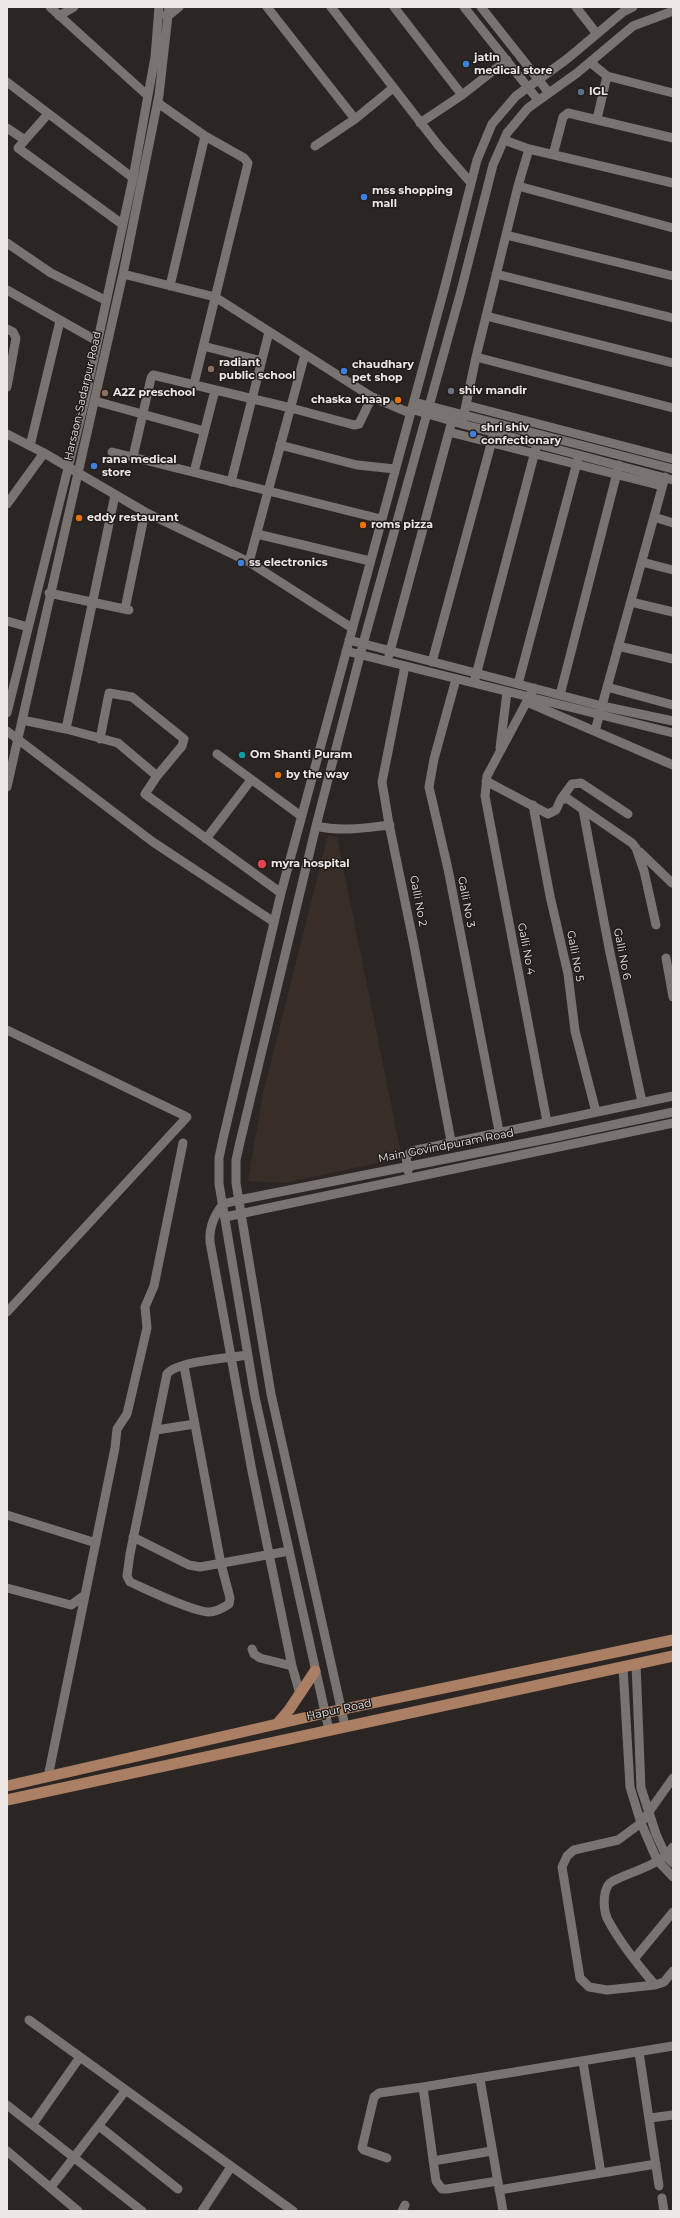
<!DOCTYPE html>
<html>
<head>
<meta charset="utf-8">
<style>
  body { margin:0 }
  #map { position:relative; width:680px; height:2218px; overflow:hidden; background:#2b2623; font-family:Montserrat,sans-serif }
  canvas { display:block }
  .frame { position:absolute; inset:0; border:8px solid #ebe8e6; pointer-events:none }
</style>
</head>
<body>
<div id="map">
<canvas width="680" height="2218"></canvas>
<div class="frame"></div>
</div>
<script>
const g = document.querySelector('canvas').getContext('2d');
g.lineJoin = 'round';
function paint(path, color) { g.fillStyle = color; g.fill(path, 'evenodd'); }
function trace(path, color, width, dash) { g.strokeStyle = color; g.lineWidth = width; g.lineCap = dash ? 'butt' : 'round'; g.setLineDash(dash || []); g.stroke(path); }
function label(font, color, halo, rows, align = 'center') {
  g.font = font + ' Montserrat,sans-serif'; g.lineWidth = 3; g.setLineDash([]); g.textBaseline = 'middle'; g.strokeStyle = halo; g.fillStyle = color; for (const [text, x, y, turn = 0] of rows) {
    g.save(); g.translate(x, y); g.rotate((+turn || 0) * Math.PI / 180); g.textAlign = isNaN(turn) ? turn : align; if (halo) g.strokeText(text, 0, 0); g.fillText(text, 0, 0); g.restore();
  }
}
paint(new Path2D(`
  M328,835L337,837L402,1158L285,1183L248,1181L263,1093Z`), '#382d27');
trace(new Path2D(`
  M50,7L148,96
  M267,7L355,119
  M331,7L438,145L471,183
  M394,7L462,95
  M464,7L538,100
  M481,7L549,93
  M576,7L597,34
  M166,15L168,16L179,7
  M59,16L74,7
  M590,62L607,76L673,93
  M7,82L133,178
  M158,103L205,136L244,158L248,163L194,384
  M48,114L18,148L122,224
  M597,119L607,76
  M420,123L462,95L507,60
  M7,128L25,140
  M504,140L529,149
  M315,146L355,119L393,88
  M553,155L563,117L568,113L673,138
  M518,186L673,228
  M506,235L673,276
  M7,243L51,273L105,300
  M123,274L215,297L372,397L410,413
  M496,274L673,318
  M170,286L205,136
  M7,290L97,341
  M486,316L673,363
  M7,329L13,332L16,338L7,387
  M203,346L262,361
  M476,357L673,408
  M95,401L204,431
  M414,402L673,469
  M466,405L673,459
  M411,409L462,424L673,480
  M462,424L476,357L518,186L529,149L673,183
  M449,432L662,486
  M7,434L44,453L145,512L249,562L352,628
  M280,445L357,465L395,469
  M30,446L60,321
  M112,452L381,519
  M133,457L151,378L153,375L291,408L354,425L359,424L372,397
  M194,472L215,390
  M231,482L269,332
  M7,504L44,453
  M654,517L673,523
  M257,534L370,561
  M249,562L305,354
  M642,562L673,570
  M49,593L129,610
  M631,602L673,612
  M125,609L145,512
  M7,621L28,627
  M349,640L602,706L673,721
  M618,646L673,659
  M346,651L673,733
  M389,655L453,417
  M432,662L494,433
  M405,666L382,782L389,824L414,945L451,1141
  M456,679L434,759L429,787L448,869L499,1131
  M475,679L537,444
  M518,684L579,455
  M607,687L673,705
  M534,688L487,776L485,796L547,1122
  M560,695L619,465
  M527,702L673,765
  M7,713L84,404L133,178L155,57L159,7
  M22,720L66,729L118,743L157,776L145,794L281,893
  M66,729L115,495
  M7,731L153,842L274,922
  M595,731L665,477
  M100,739L109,693L132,697L184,739L182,746L157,776
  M500,748L507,692
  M217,754L301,816
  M486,781L548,814L556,810L561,799H568L632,843L636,848L644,871L656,925
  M7,787L123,274L159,95L169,7
  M561,799L572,784L581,783L628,814
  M533,805L550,896L568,974L575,1031L596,1112
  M583,810L609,948L642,1102
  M316,826C342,832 364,828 390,825
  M206,839L251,780
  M640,852L672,883
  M666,958L673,997
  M7,1030L187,1117L7,1312
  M408,1171L406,1157L412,1151L673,1096
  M225,1217L673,1123
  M184,1366L221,1564L230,1598L229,1604C223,1608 216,1612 209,1612C193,1612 146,1589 130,1582L127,1576L130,1554L167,1374C177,1361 230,1358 248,1355
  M156,1430L195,1424
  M7,1515L96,1543
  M133,1537L189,1565L200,1567L289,1551
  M7,1588L71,1605L85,1595
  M252,1649L254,1654L260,1658L292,1666L300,1694
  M636,1664L641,1788L656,1834L666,1856L673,1863
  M292,1666L252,1471L210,1242C209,1227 214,1216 223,1204L239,1200L551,1138L673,1112
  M623,1667L630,1787L641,1823L657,1860L673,1877
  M345,1726L271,1394L236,1183V1160L240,1142L316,826L363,644L461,291L493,165L507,133L528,108L577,73L633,26L673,11
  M329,1730L255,1397L219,1184V1158L223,1139L281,893L445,286L477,160L492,124L516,96L567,59L623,12L633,7
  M48,1777L115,1448L117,1429L127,1414L147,1328L145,1307L154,1286L183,1143
  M673,1778L641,1823L618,1840L574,1850L567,1856L562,1867L580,1978L589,1987L607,1990L655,1985C638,1965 619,1942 607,1918C603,1908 602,1886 613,1881C634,1870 658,1867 673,1847
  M635,1958L673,1912
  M655,1985L664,1982L673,1971
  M29,2020L293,2211
  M639,2052L659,2186
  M583,2062L601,2173
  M480,2079L503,2211
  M7,2105L142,2211
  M650,2118L673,2115
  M33,2124L80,2057
  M99,2126L178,2189
  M7,2151L78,2211
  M387,2158L364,2150L362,2148L374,2097L379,2093L423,2087
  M433,2161L492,2151
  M498,2181L447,2189H442L436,2181L423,2087L673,2046
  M51,2187L126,2090
  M499,2190L656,2164
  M662,2198L664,2211
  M202,2211L231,2167
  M402,2211L405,2205`), '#7a7471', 9);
trace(new Path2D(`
  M277,1724L289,1710L315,1671
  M7,1786L325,1713L673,1640
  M7,1800L673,1656`), '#ab7f63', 11);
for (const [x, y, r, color] of [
  [466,64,4,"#3f7fe0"],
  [581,92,4,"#5c6f8a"],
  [364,197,4,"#3f7fe0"],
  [211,369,4,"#8d6e63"],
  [344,371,4,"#3f7fe0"],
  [451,391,4,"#6b7280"],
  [105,393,4,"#8d6e63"],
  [398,400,4,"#e8710a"],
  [473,434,4,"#3f7fe0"],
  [94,466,4,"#3f7fe0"],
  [79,518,4,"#e8710a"],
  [363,525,4,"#e8710a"],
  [241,563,4,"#3f7fe0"],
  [242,755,4,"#0f9aa8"],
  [278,775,4,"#e8710a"],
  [262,864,5,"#e0444e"]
]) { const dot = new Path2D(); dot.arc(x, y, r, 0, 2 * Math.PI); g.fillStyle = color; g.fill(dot); trace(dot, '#211c19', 1.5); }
label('bold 11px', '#ebe8e6', '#211c19', [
  ["jatin",474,58],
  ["medical store",474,71],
  ["IGL",589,92],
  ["mss shopping",372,191],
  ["mall",372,204],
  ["radiant",219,363],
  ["public school",219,376],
  ["chaudhary",352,365],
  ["pet shop",352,378],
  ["shiv mandir",459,391],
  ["A2Z preschool",113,393],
  ["chaska chaap",390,400,"right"],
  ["shri shiv",481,428],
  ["confectionary",481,441],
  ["rana medical",102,460],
  ["store",102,473],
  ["eddy restaurant",87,518],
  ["roms pizza",371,525],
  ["ss electronics",249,563],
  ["Om Shanti Puram",250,755],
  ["by the way",286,775],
  ["myra hospital",271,864]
], 'left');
label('11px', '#ebe8e6', '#211c19', [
  ["Harsaon-Sadarpur Road",83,396,-77],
  ["Galli No 2",418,901,79],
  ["Galli No 3",466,902,79],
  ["Galli No 4",526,949,79],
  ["Galli No 6",622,954,79],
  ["Galli No 5",575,956,79],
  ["Main Govindpuram Road",446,1146,-11],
  ["Hapur Road",339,1710,-12]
]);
</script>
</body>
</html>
